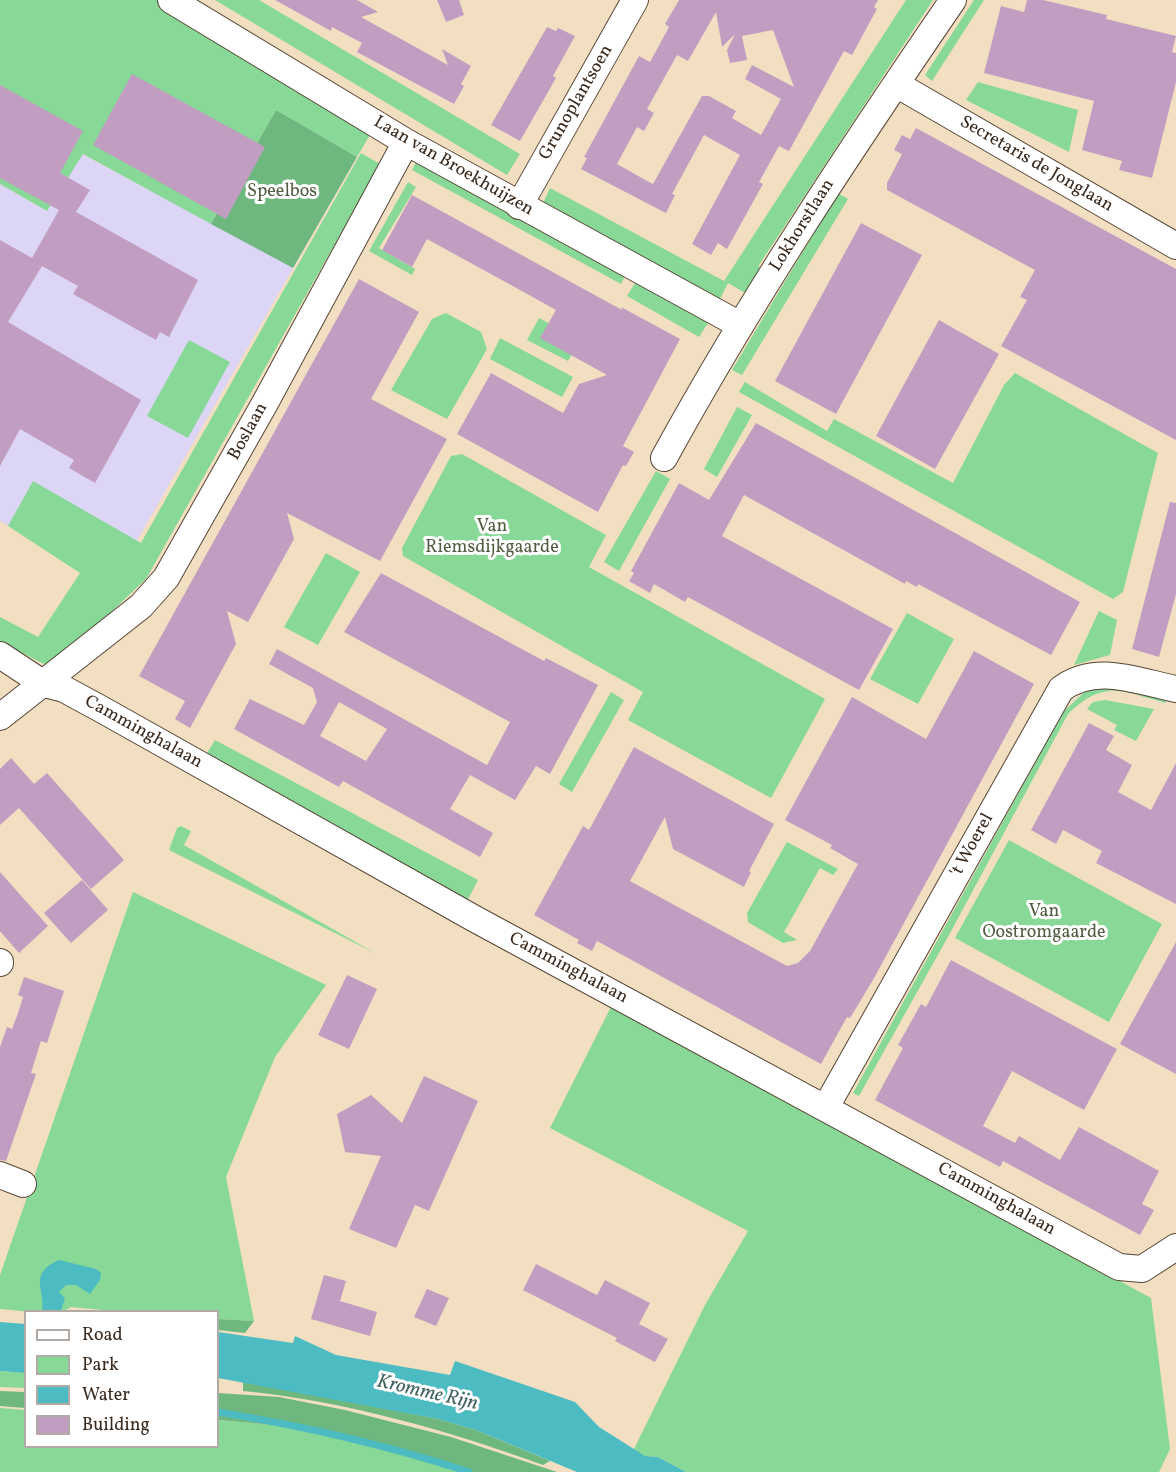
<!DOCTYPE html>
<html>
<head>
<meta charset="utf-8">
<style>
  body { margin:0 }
  #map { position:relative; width:1176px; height:1472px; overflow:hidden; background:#f2dfc1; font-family:Vollkorn,serif }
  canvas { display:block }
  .legend { position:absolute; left:24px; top:1310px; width:195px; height:138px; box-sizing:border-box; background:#fff; border:2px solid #b1aaa5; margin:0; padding:8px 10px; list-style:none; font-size:18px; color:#3b2a1e }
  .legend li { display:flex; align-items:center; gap:12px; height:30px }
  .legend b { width:30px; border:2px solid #b1aaa5 }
</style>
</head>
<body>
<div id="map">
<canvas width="1176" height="1472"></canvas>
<ul class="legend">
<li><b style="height:8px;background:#fff"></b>Road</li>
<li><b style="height:16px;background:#88d897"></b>Park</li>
<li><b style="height:16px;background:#4cbbc2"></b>Water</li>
<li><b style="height:16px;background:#c19ec1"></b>Building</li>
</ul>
</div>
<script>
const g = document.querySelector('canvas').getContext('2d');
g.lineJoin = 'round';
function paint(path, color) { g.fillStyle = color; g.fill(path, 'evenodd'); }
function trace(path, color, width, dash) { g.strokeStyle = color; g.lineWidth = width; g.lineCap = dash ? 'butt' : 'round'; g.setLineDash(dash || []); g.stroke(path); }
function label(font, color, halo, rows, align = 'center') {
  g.font = font + ' Vollkorn,serif'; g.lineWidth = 6; g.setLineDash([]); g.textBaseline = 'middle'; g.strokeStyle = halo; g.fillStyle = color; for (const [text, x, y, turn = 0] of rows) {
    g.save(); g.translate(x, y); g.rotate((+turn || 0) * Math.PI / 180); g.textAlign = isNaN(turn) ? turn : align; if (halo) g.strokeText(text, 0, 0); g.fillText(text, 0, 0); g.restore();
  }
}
paint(new Path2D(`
  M277,110L357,157L123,565L81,569L0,521V184L47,211L82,154L211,223Z`), '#ddd5f6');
paint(new Path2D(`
  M0,0H158L371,133L357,157L276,110L211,224L83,154L47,211L0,184Z
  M215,0H259L520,154L507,175Z
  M906,0H933L759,265L761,275L747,294L728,283L719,301L542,205L550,188L724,281Z
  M974,0H984L932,81L925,75Z
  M978,82L1078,110L1069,152L966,100Z
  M361,153L380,164L146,579L52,668L0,642V617L38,637L80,573L8,526L33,481L141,543Z
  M417,160L625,276L621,284L412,170Z
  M408,182L416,187L379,248L415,269L412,275L369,251Z
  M838,193L848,199L742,375L732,370Z
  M635,283L708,323L699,337L627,296Z
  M446,313L481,332L487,349L447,419L391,390L432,319Z
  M539,318L580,340L568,361L527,340Z
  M500,338L573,377L562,397L490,359Z
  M189,340L230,362L188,438L147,416Z
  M1015,373L1158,453L1123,592L1113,599L739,392L745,382L827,431L834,419L953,483L1004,385Z
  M737,407L752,415L717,477L704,469Z
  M462,454L606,535L589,567L825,699L771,798L628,720L643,692L403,556L402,548L451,456Z
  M656,471L670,479L619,571L604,562Z
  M326,553L360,572L318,645L284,627Z
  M1099,611L1117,620L1110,655L1074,665Z
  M907,613L954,639L918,704L870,679Z
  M1098,686L1168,696L1165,703C1121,691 1105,679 1068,714L949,935L859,1096L853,1093L1064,711L1088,689Z
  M611,692L624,700L572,792L559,784Z
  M1105,700L1154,709L1136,741L1114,730L1117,725L1087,709L1093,702Z
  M215,740L478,880L464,907L200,765Z
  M181,826L191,831L184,845L375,953L169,850L177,828Z
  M1009,840L1162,924L1109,1022L955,938Z
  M787,842L838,869L833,875L820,868L784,932L797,940L783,943L748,922L747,913Z
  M133,892L326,985L275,1057L226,1177L254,1321L218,1319V1312H124L71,1307C58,1317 17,1310 0,1309V1275Z
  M612,1005L1151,1298L1170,1449L1159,1472H686L658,1457L645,1456L633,1451L705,1305L748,1231L550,1128Z
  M0,1371L25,1373V1388L0,1387Z
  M0,1408L25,1410L26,1446H218V1420L309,1428L474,1472H0Z`), '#88d897');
paint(new Path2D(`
  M276,110L357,157L293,268L211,224Z
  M218,1319L254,1321L245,1333L218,1330Z
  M243,1381L438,1419L476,1430L550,1461L543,1465C447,1430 344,1401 243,1391Z
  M0,1391L25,1392V1408L0,1406Z
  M218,1393L279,1397L345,1410L451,1437L557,1472H474L309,1428L218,1420Z`), '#6eb880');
paint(new Path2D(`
  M59,1260L96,1269L101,1273L100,1280L90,1294L76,1285H66L59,1292L65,1298L61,1311H42C46,1290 27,1274 59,1260Z
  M0,1322L25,1324V1373L0,1371Z
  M218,1332L293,1343L295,1336L336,1355L450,1375L455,1361L575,1402L599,1427L645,1456L658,1457L686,1472H577L476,1430L438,1419L218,1378Z`), '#4cbbc2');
trace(new Path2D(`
  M218,1412C303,1426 387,1445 469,1472`), '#4cbbc2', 7);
paint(new Path2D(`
  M275,0H357L378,12L361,17L448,65L442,49L471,66L461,84L464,86L454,104L357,52L362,43L332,27L331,31Z
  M437,0H459L464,15L446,22Z
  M679,0H878L874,7L877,9L852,55L844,51L789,151L779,146L759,182L763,184L727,249L718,243L711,255L692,244L740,155L704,135L672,194L675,195L666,213L581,169L587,158L584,157L639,56L650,62L669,27L665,24ZM716,12L722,47L735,34L727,50L730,63L747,60L742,36L773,30L794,87L752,65L745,79L781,99L761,135L732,118L736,111L709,96H702L653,184L649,182L617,164L637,127L644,131L654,113L647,109L677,55L688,61Z
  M1027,0H1043L1107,15L1106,19L1176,36L1172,52L1176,53V82L1152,178L1119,170L1122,161L1082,150L1094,101L984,73L1001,6L1024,12Z
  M547,27L556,31L558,28L575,36L553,76L556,78L520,141L491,125Z
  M132,74L265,147L226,219L93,145Z
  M0,85L83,131L60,173L90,190L76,212L198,280L169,337L160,332L156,340L73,294L78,286L42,266L8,322L141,400L95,483L69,468L74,460L20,429L0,466V240L32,258L59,210L0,178Z
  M916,128L1176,269V440L1001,346L1027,300L1020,297L1035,270L887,190V183L902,154L894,150L902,135L910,139Z
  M412,195L622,310L621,307L680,339L623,446L634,452L626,466L623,465L598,512L457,434L491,373L563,413L579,384L607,375L540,338L556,310L520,290L427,239L412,267L382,250Z
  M861,223L922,255L836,414L775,381Z
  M359,279L419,312L371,399L447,439L380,561L287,513L294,539L248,622L227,611L236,644L190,728L175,719L185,701L139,676Z
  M939,320L999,354L935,469L876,436Z
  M756,423L1080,602L1051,655L918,584L917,587L906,581L905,584L744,495L722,536L893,629L859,690L688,597L685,602L654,584L650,593L629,581L634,573L631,571L679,483L709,500Z
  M1170,502L1176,503V594L1159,657L1132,649Z
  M381,573L544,661L546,658L598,685L550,774L536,766L515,800L470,775L450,809L493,833L480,857L343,781L339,787L234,729L250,699L304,725L317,702L313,688L269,664L277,649L487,765L510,722L344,632ZM339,702L387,729L366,761L320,736Z
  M974,651L1034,684L873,980L850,1018L847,1017L821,1064L597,941L592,951L577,943L579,940L534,915L583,826L589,830L634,747L774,824L749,871L751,872L744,887L673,849L665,817L630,881L787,966L798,963L810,951L858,864L830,848L832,845L785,820L852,697L926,739Z
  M1089,723L1114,736L1106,750L1132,765L1118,792L1151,810L1176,763V904L1096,863L1102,851L1063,830L1056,844L1031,830Z
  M11,758L34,784L47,773L124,860L91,889L19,808L0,825V769Z
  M0,872L48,926L19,953L0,931Z
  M82,880L108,910L71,943L44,913Z
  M1176,942V1074L1120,1044Z
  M951,960L1117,1049L1084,1110L1012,1071L983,1126L1015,1143L1019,1136L1060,1160L1079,1127L1159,1171L1142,1204L1154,1210L1140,1235L1003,1161L1000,1167L875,1100L903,1048L898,1045L921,1004L926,1007Z
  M347,975L377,989L349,1049L318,1035Z
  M24,977L64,991L47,1043L41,1041L31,1073L36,1074L6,1161L0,1160V1047L7,1027L12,1029L18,1013L23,997L18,995Z
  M424,1076L478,1101L429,1211L415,1205L396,1248L349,1229L381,1156L345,1152L337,1114L371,1095L402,1123Z
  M536,1264L597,1295L605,1280L650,1303L639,1324L668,1339L655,1362L615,1341L617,1338L523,1290Z
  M324,1275L346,1281L340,1301L377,1312L370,1336L311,1319Z
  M427,1289L449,1298L436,1326L414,1317Z`), '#c19ec1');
const minor = new Path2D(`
  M171,0L406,142L740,325
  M896,84L1176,246
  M519,206L635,0
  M664,458C751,299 851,149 953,0
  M0,655L44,684L64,689L101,709L475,919L1119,1267L1142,1269L1176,1247
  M0,717L141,606L166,578L265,403L406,142
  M0,962V963
  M826,1107L1061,689C1096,663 1136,681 1176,689
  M0,1175L23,1184`);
trace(minor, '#564536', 28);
trace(minor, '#fff', 26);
label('18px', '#3b2a1e', '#fff', [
  ["Grunoplantsoen",577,103,-60],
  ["Secretaris de Jonglaan",1036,165,30],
  ["Laan van Broekhuijzen",453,167,30],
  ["Lokhorstlaan",803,226,-58],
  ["Boslaan",249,432,-61],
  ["Camminghalaan",143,733,29],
  ["'t Woerel",973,846,-61],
  ["Camminghalaan",568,969,28],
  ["Camminghalaan",996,1200,29]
]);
label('18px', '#525e42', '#fff', [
  ["Speelbos",282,193],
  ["Van",492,528],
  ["Riemsdijkgaarde",492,549],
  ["Van",1044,913],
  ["Oostromgaarde",1044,934]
]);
label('italic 20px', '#426460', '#fff', [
  ["Kromme Rijn",427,1394,13]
]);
</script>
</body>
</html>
